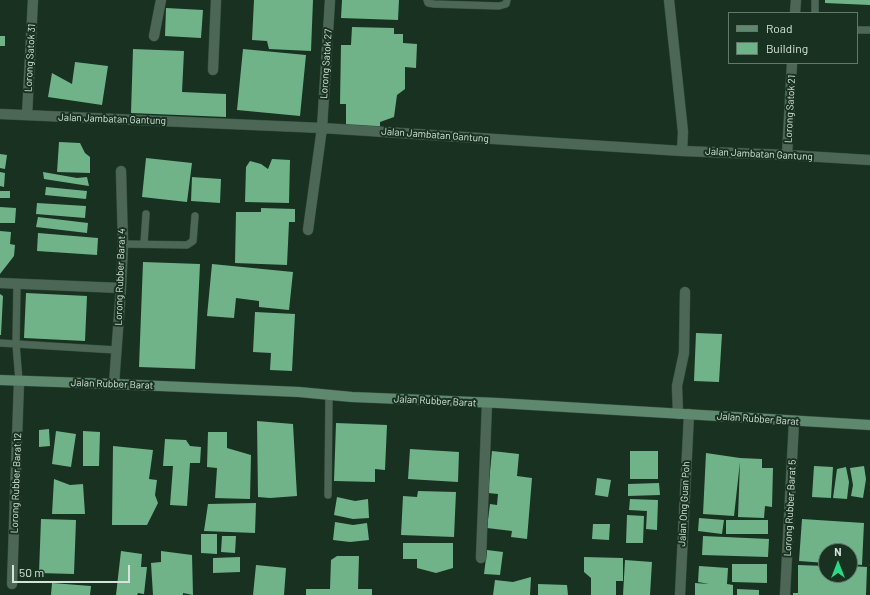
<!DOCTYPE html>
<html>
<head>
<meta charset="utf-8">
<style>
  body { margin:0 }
  #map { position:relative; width:870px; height:595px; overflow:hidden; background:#183121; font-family:Barlow,sans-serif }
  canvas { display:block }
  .legend { position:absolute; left:728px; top:12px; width:130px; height:52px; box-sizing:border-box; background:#183121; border:1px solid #63786b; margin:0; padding:5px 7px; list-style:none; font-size:12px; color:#d4e3d9 }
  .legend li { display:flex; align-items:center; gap:8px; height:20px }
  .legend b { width:20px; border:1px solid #63786b }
  .north { position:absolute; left:818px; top:543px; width:40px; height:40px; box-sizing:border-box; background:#183121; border:1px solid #63786b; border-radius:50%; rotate:0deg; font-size:11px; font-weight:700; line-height:16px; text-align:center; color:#d4e3d9 }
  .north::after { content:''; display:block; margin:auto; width:14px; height:18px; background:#2cd884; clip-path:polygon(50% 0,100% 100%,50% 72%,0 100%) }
  .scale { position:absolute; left:12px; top:565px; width:118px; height:18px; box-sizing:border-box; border:2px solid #d4e3d9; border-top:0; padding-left:5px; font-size:12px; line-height:14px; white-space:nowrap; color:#d4e3d9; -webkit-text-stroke:3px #183121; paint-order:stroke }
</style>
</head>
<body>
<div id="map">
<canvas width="870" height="595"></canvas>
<ul class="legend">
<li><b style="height:5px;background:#5f896e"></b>Road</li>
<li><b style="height:11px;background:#71b389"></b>Building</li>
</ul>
<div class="north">N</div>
<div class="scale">50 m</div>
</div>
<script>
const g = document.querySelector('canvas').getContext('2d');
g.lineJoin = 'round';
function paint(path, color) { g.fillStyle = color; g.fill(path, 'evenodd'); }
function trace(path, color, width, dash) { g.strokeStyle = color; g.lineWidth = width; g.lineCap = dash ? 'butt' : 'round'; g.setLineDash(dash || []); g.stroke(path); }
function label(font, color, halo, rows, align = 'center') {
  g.font = font + ' Barlow,sans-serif'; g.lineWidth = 4; g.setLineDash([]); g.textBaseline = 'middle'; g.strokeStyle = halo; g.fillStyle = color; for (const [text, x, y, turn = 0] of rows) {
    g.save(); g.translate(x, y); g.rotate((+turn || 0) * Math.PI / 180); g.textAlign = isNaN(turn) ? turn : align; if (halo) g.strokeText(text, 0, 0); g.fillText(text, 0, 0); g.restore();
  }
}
paint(new Path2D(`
  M254,0H313L311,51L269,49L267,41L252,40Z
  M342,0H399L398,20L341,18Z
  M825,0H870V5L825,3Z
  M166,8L203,10L201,38L165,36Z
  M352,27L394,28V34H403V43L417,44L416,68L405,67V89L397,95L394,117L380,122V128L346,127V104H340L341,45H351Z
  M0,36H5V46H0Z
  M133,49L184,51L182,92L226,94V117L131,113Z
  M243,49L306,55L300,116L237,110Z
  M75,62L108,66L102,105L48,97L52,73L72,84Z
  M59,142L80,143L85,153L90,157V173L57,172Z
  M0,154L7,155L5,169L0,168Z
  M146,158L192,163L187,202L142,197Z
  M272,159L290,160L289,203L245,202L246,167L250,161L261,164L268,169Z
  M0,172L5,173L4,187L0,186Z
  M43,172L77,178L87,177L89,186L44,179Z
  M192,177L221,179L220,203L191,201Z
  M46,187L87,191L86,199L45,195Z
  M0,191H10V198H0Z
  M37,203L86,206L85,218L36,214Z
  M0,207L16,208L15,223H0Z
  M261,208L295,209V222H289L287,265L235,263L236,212H261Z
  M38,217L88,223L87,233L36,227Z
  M0,231L11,232L10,244L15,245L14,256L0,274Z
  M38,233L98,238L97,255L37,251Z
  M143,262L200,264L195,369L139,367Z
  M212,264L293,272L289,310L259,307V301L236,298L234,318L207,316Z
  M26,293L87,296L85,341L24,338Z
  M0,294L3,296L1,335H0Z
  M255,312L295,314L292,371L270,370L271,353L253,352Z
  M696,333L722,334L719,382L694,381Z
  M257,421L293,424L297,496L270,498L258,497Z
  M336,423L387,425L385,470L375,469V482L334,481Z
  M49,429L50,446L39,447V430Z
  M56,431L76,434L71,467L52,464Z
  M83,431L100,432L99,466H83Z
  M208,432H227V448L251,455L250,499L215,498L217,468L207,467Z
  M165,439L186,440L190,446L201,447L200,463H190L187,506L170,505L173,466H163Z
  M113,446L153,450L149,479L157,480L155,495L158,503L147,525H112Z
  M410,449L459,452L458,482L408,479Z
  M492,451L519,454L517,476L532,478L527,539L511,537L512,531L487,528L490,504L497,505L498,494L488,493Z
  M630,451H658V479H630Z
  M706,453L740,458L762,459V468H773L772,507L765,506L764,518L738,517L740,462L734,516L703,514Z
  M814,466L833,467L831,498L812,497Z
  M864,466L866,479L863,498L851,496L853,485L850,468Z
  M846,467L849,482L847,499L833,498L837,469Z
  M597,478L611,480L608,497L595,495Z
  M54,479L70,485L83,484L85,514H52Z
  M659,483L660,495L628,496V484Z
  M418,491L456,492L454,537L401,535L403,496L417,497Z
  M337,497L355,501L368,499L369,518L353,519L334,515Z
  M630,499L658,500L657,530L646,529L647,511L629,510Z
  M256,503L255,533L204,531L208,504Z
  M627,515L644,516L643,543H626Z
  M699,518L724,520L722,534L698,531Z
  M41,519L76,520L74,574L39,573Z
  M802,519L864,523L862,565L850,564V551H826V563L799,561Z
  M726,520H768V534H726Z
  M335,522L353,525L367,523L369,540L350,542L333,540Z
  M593,524H610L609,540L592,539Z
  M201,534H217V554L201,553Z
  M222,536H236L235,553L221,552Z
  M703,536L769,539L768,557L702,555Z
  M403,543H453V568L436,573L417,568V559H403Z
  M487,550L503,552L500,575L484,574Z
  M121,551L142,554L141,567H147L144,594L138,593L137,595H116Z
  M161,551L192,555L193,595L183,593V595H153L151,563L161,562Z
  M337,556H359L358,589H372V595H306V589H330L331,560Z
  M240,557V572L213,573V558Z
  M584,557L623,558V581H616V595H591V578L584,572Z
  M625,560L652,562L650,595H623Z
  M732,564H767V583L732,582Z
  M256,565L286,568L284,595H253Z
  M798,565L826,566V575H850V566L867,567L866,595H793V593H798Z
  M699,566L728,568L727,584L733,585V595H695V583L709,584L698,582Z
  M531,577L530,595H493L495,580L513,582Z
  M52,583L91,586L90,595H51Z
  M538,584L567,585L568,595H538Z
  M737,589L759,590V595H737Z`), '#71b389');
const service = new Path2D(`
  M427,0L428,3L434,4L499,6L506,4L507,0
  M815,0V13
  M857,30H870
  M144,243L146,214
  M123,244L187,245L193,241L195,216
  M17,284L16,344L19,381
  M0,343L116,350
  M328,495L329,395`);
const minor = new Path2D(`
  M669,0L683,132L682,151
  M795,13L796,0
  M154,36L161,0
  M213,70L216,0
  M0,114L322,128L682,151L787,155L870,160
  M27,115L33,0
  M787,155L792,63
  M308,230L322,128L330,0
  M0,283L121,288
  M114,384L121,288L123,244L121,171
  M678,414L677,386L684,353L685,292
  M481,558L487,403
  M12,584L19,381
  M680,595L689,414
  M785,595L794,421`);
const secondary = new Path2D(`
  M0,380L114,384L299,392L352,397L498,403L870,425`);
trace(service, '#364d3e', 8);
trace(minor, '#364d3e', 11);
trace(secondary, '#364d3e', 11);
trace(service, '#4d6756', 7);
trace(minor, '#4d6756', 10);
trace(secondary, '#5f896e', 10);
label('10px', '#d4e3d9', '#183121', [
  ["Lorong Satok 31",30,58,-87],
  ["Lorong Satok 27",326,64,-86],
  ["Lorong Satok 21",790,109,-87],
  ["Jalan Jambatan Gantung",112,119,2],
  ["Jalan Jambatan Gantung",435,135,4],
  ["Jalan Jambatan Gantung",759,154,3],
  ["Lorong Rubber Barat 4",120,277,-88],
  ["Jalan Rubber Barat",112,384,2],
  ["Jalan Rubber Barat",435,401,3],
  ["Jalan Rubber Barat",758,419,4],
  ["Lorong Rubber Barat 12",16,483,-88],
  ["Jalan Ong Guan Poh",684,504,-87],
  ["Lorong Rubber Barat 5",790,508,-87]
]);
</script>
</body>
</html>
